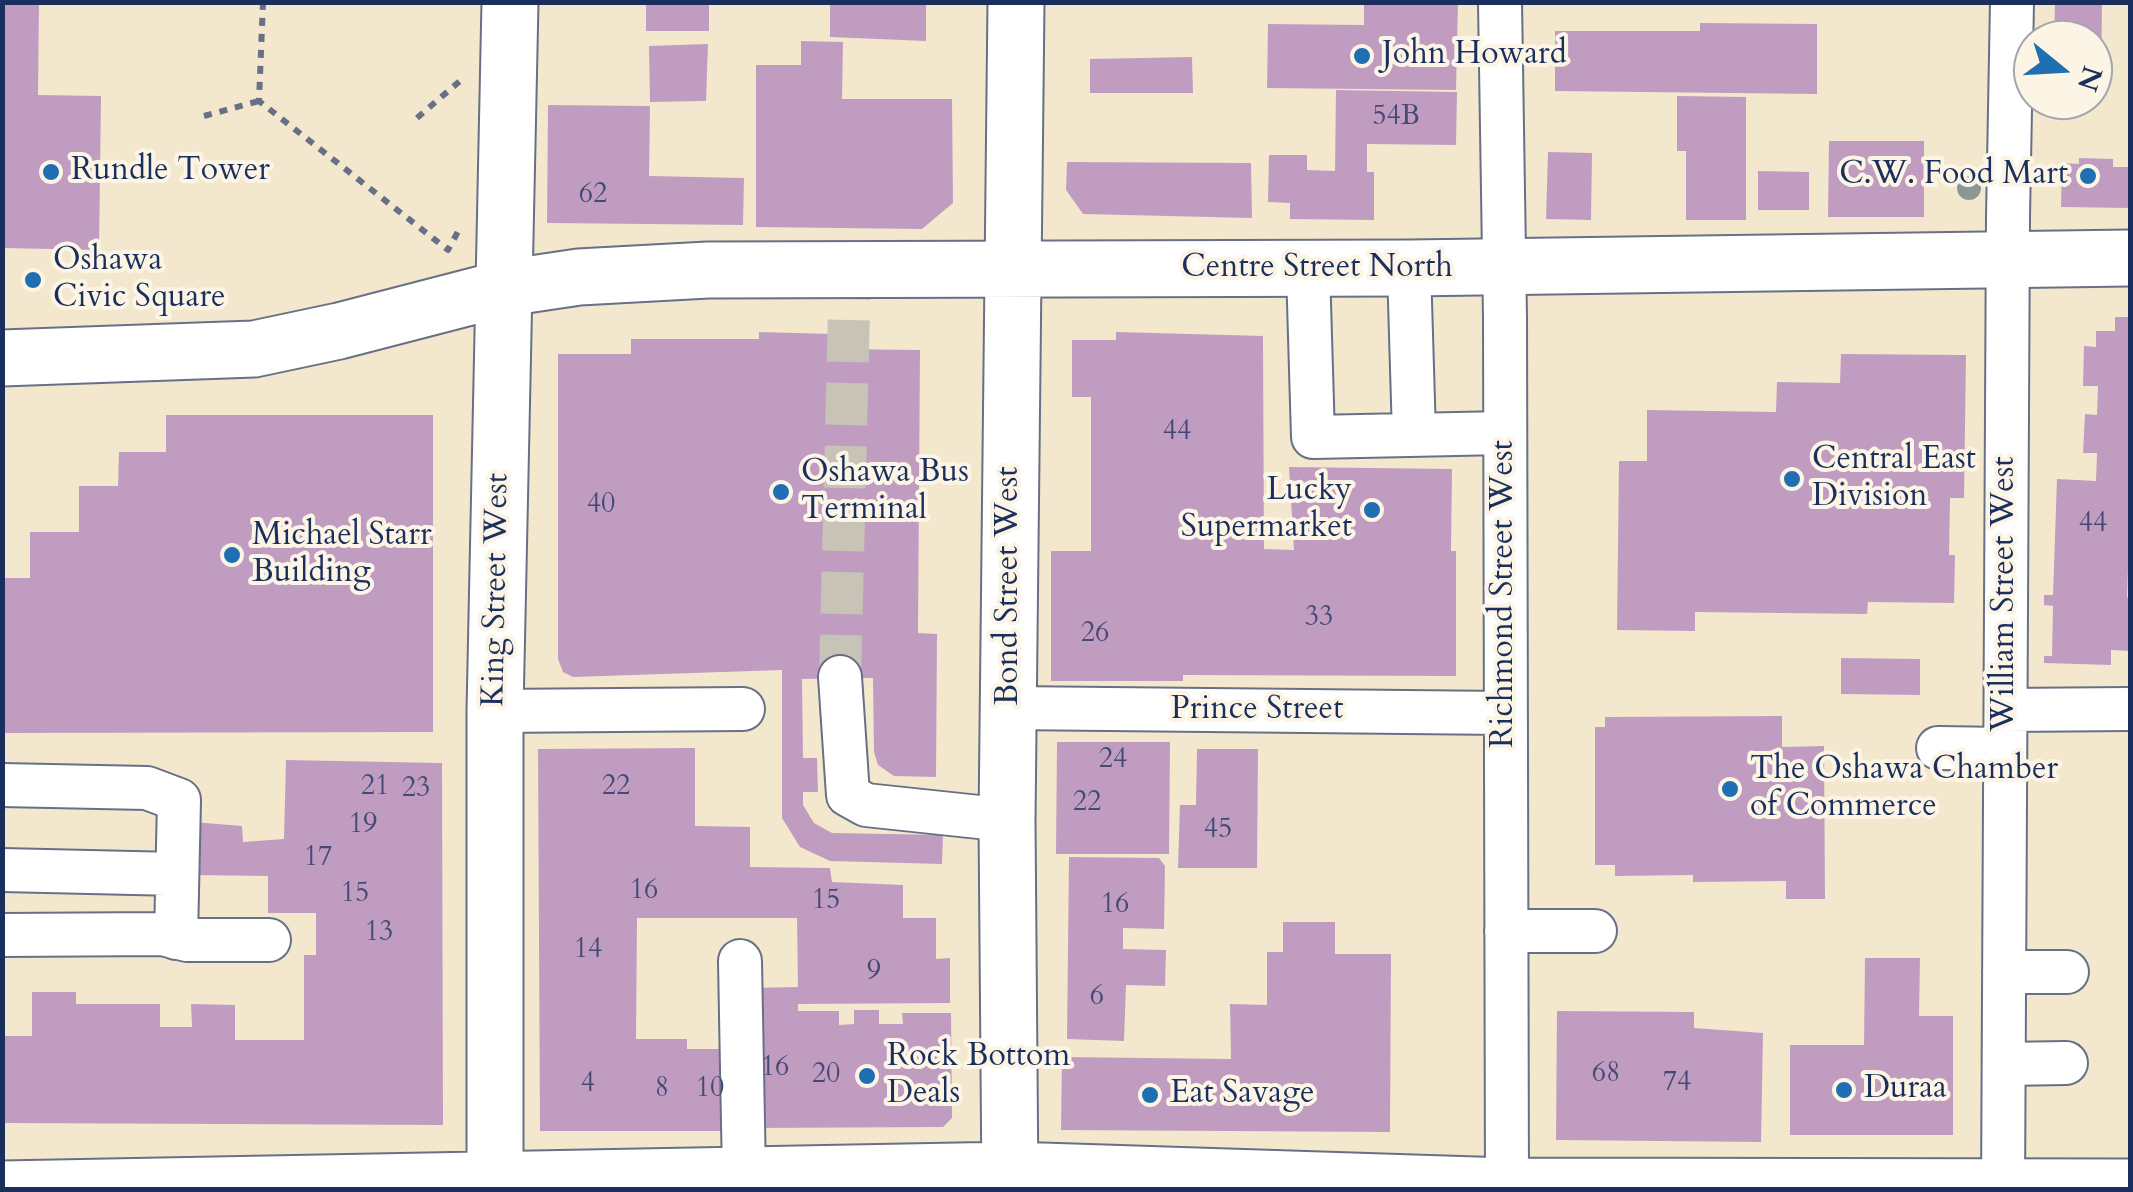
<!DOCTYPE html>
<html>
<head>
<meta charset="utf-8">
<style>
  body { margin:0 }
  #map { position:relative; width:2133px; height:1192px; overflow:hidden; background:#f3e8cd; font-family:Cardo,serif }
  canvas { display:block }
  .frame { position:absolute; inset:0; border:5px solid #1b2f5e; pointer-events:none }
  .north { position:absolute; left:2013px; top:20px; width:100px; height:100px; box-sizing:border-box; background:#fcf5e5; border:2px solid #a2a6af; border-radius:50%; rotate:108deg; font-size:28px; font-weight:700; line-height:40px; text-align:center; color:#1b2f5e }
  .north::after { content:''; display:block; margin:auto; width:35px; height:45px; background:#1f6fb2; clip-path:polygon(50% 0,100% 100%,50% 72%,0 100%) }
</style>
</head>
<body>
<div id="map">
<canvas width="2133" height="1192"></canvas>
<div class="frame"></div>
<div class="north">N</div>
</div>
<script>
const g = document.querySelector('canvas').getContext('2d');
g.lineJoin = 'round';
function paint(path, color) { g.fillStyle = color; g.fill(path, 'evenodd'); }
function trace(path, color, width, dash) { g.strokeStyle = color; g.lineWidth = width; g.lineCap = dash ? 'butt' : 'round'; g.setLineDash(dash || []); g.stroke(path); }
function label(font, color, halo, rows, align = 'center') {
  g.font = font + ' Cardo,serif'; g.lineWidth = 8; g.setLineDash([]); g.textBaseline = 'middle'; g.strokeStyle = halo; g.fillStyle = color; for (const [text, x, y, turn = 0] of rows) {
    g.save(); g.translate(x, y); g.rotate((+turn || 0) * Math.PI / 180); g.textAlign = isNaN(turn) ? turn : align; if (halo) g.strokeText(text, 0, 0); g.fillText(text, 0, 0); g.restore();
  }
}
paint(new Path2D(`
  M2,2H39L38,95L101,96L99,250L2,248Z
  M646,2H709V31H646Z
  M830,2H926V41L830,37Z
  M1364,2H1458L1456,90L1267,88L1268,24L1364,25Z
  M2055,2H2102L2101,97H2093V40H2054Z
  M1700,23L1817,24V94L1555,91V31H1700Z
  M801,41L843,42L842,99H952L953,203L922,229L756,227V65H801Z
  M708,44L706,101L650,102L649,46Z
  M1192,57L1193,93H1090V59Z
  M1336,90L1457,92L1456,145L1367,144V172H1374V220L1290,219V203L1268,202L1269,155H1307V170L1335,171Z
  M1677,96L1746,97V220H1686V151H1677Z
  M548,105L650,106L649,176L744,178L743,225L547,223Z
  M1829,141H1924V217H1828Z
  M1548,152L1592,153L1591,220L1546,219Z
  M2079,158L2113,159V167H2130V208L2061,207L2062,163L2079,164Z
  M1067,162L1251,163L1252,218L1083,214L1066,190Z
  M1758,171L1809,172V210H1758Z
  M2115,317H2130V570L2128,569L2127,597L2130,598V651L2111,650V665L2044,663V656H2052L2053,606L2044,605V595H2053L2057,479L2096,481L2097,453H2083L2085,414L2097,415L2098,386H2083L2084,346L2096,347V331H2115Z
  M759,332L832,334V349L920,350L918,633L937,634L936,777L894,776L878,765L874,752L873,678L802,679L803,758H817L818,792H803V805L814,823L832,833L943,835L942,864L830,861L800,847L782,818V670L573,677L563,672L558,659V354H631V339H759Z
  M1116,332L1263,336L1264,549L1294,550L1289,467L1452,469L1451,551H1456V676L1183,675V681H1051V551H1091V397H1072V340H1116Z
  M1841,354L1966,355L1964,498H1950L1949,555H1955L1954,603L1868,602L1867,614L1695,612V631L1617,630L1619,461H1647V410L1776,412L1777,382L1840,383Z
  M166,415H433V732L2,733V578H30V532H79V486H118L119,452H166Z
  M1841,658L1920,659V695L1841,694Z
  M1782,716V747L1824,746L1825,899H1786V881L1693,882V875L1615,876V865H1595V727H1605V717Z
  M1057,742H1170L1169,854H1056Z
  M695,748V826L750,827V867L830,868L832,882L903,885V918H936V959L950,958V1003L798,1004V1011H839V1025L854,1024V1010H879V1024H903L902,1013H951L952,1118L943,1127L753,1128L752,988L798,987L797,918H637L636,1039H687V1049H734L733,1131H540L538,749Z
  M1197,749H1258L1257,868H1178L1180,805H1196Z
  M286,760L442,763L443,1125L2,1123V1036H32V992H76V1004H160V1027H192L191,1004L235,1005V1040H304V955H316V913H268V876L193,875V822L242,826L243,842L284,839Z
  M1069,857L1159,858L1165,866L1164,929L1123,928V949L1166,950L1165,986L1126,985L1124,1041L1067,1039Z
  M1283,922H1335V954H1391L1390,1132L1061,1130L1062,1057L1231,1059L1230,1004L1267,1005V952H1283Z
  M1865,958H1920L1919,1016H1953V1135H1790V1045H1864Z
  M1557,1011L1694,1012V1028L1763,1033L1761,1142L1556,1140Z`), '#c09dc0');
trace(new Path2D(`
  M840,677L850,270`), '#c8c3b7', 42, [42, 21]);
const minor = new Path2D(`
  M1500,2L1505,318L1507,1190
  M1409,268L1414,435
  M1308,269L1313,437L1504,433
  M840,677L848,795L866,805L1007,820
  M1009,708L1505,713
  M2006,710L2130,709
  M495,711L743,709
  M1938,748L2005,749
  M2,785L147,788L179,800L176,938
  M2,870L177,874
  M1506,931H1595
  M2,935L162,934L187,940H269
  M740,961L744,1176
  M2004,972H2067
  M2004,1064L2066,1063
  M2003,1190L2008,217L2012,2`);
const major = new Path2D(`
  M2,358L254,349L339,331L505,288L579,277L708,270L1409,268L2130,258
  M2,1189L1011,1170L1507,1186L2130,1187
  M495,1190V711L510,2
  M1010,1190L1007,820L1016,2`);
trace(minor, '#677085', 46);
trace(major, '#677085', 59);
trace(new Path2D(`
  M263,2L259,101L448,250L461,226
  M204,116L259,101
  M417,118L461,80`), '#677085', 6, [8, 8]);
trace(minor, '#fff', 42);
trace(major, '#fff', 55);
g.fillStyle = '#8a9895';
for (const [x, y] of [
  [1969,188]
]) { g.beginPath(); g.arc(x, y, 12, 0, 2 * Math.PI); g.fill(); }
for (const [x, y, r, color] of [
  [1362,56,10,"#1f6fb2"],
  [51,172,10,"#1f6fb2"],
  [2088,176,10,"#1f6fb2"],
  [33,280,10,"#1f6fb2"],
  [1792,479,10,"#1f6fb2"],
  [781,492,10,"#1f6fb2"],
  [1372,510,10,"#1f6fb2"],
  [232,555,10,"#1f6fb2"],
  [1730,789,10,"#1f6fb2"],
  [867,1076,10,"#1f6fb2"],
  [1844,1090,10,"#1f6fb2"],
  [1150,1095,10,"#1f6fb2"]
]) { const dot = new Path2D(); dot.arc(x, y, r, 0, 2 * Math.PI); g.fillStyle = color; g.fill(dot); trace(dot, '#fcf5e5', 4); }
label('28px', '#444a76', null, [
  ["54B",1396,118],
  ["62",593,196],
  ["44",1177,433],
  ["40",601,506],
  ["44",2093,525],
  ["33",1319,619],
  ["26",1095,635],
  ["24",1113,761],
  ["21",375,788],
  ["22",616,788],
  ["23",416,790],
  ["22",1087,804],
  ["19",363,826],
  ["45",1218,831],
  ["17",318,859],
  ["16",644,892],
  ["15",355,895],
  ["15",826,902],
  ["16",1115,906],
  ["13",379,934],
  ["14",588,951],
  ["9",874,973],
  ["6",1097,998],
  ["16",775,1069],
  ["68",1606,1075],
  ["20",826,1076],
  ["74",1677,1084],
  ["4",588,1085],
  ["8",662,1090],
  ["10",710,1090]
]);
label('32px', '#1b2f5e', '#fcf5e5', [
  ["John Howard",1382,56],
  ["Rundle Tower",71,172],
  ["C.W. Food Mart",2068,176,"right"],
  ["Oshawa",53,262],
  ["Civic Square",53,299],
  ["Central East",1812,461],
  ["Division",1812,498],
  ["Oshawa Bus",801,474],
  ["Terminal",801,511],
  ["Lucky",1352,492,"right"],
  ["Supermarket",1352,529,"right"],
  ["Michael Starr",252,537],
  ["Building",252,574],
  ["The Oshawa Chamber",1750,771],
  ["of Commerce",1750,808],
  ["Rock Bottom",887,1058],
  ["Deals",887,1095],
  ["Duraa",1864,1090],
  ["Eat Savage",1170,1095]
], 'left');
label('32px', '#1b2f5e', '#fcf5e5', [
  ["Centre Street North",1317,269],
  ["Bond Street West",1010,586,-90],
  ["King Street West",497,590,-89],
  ["Richmond Street West",1505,594,-90],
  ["William Street West",2006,594,-90],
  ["Prince Street",1257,711]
]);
</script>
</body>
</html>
